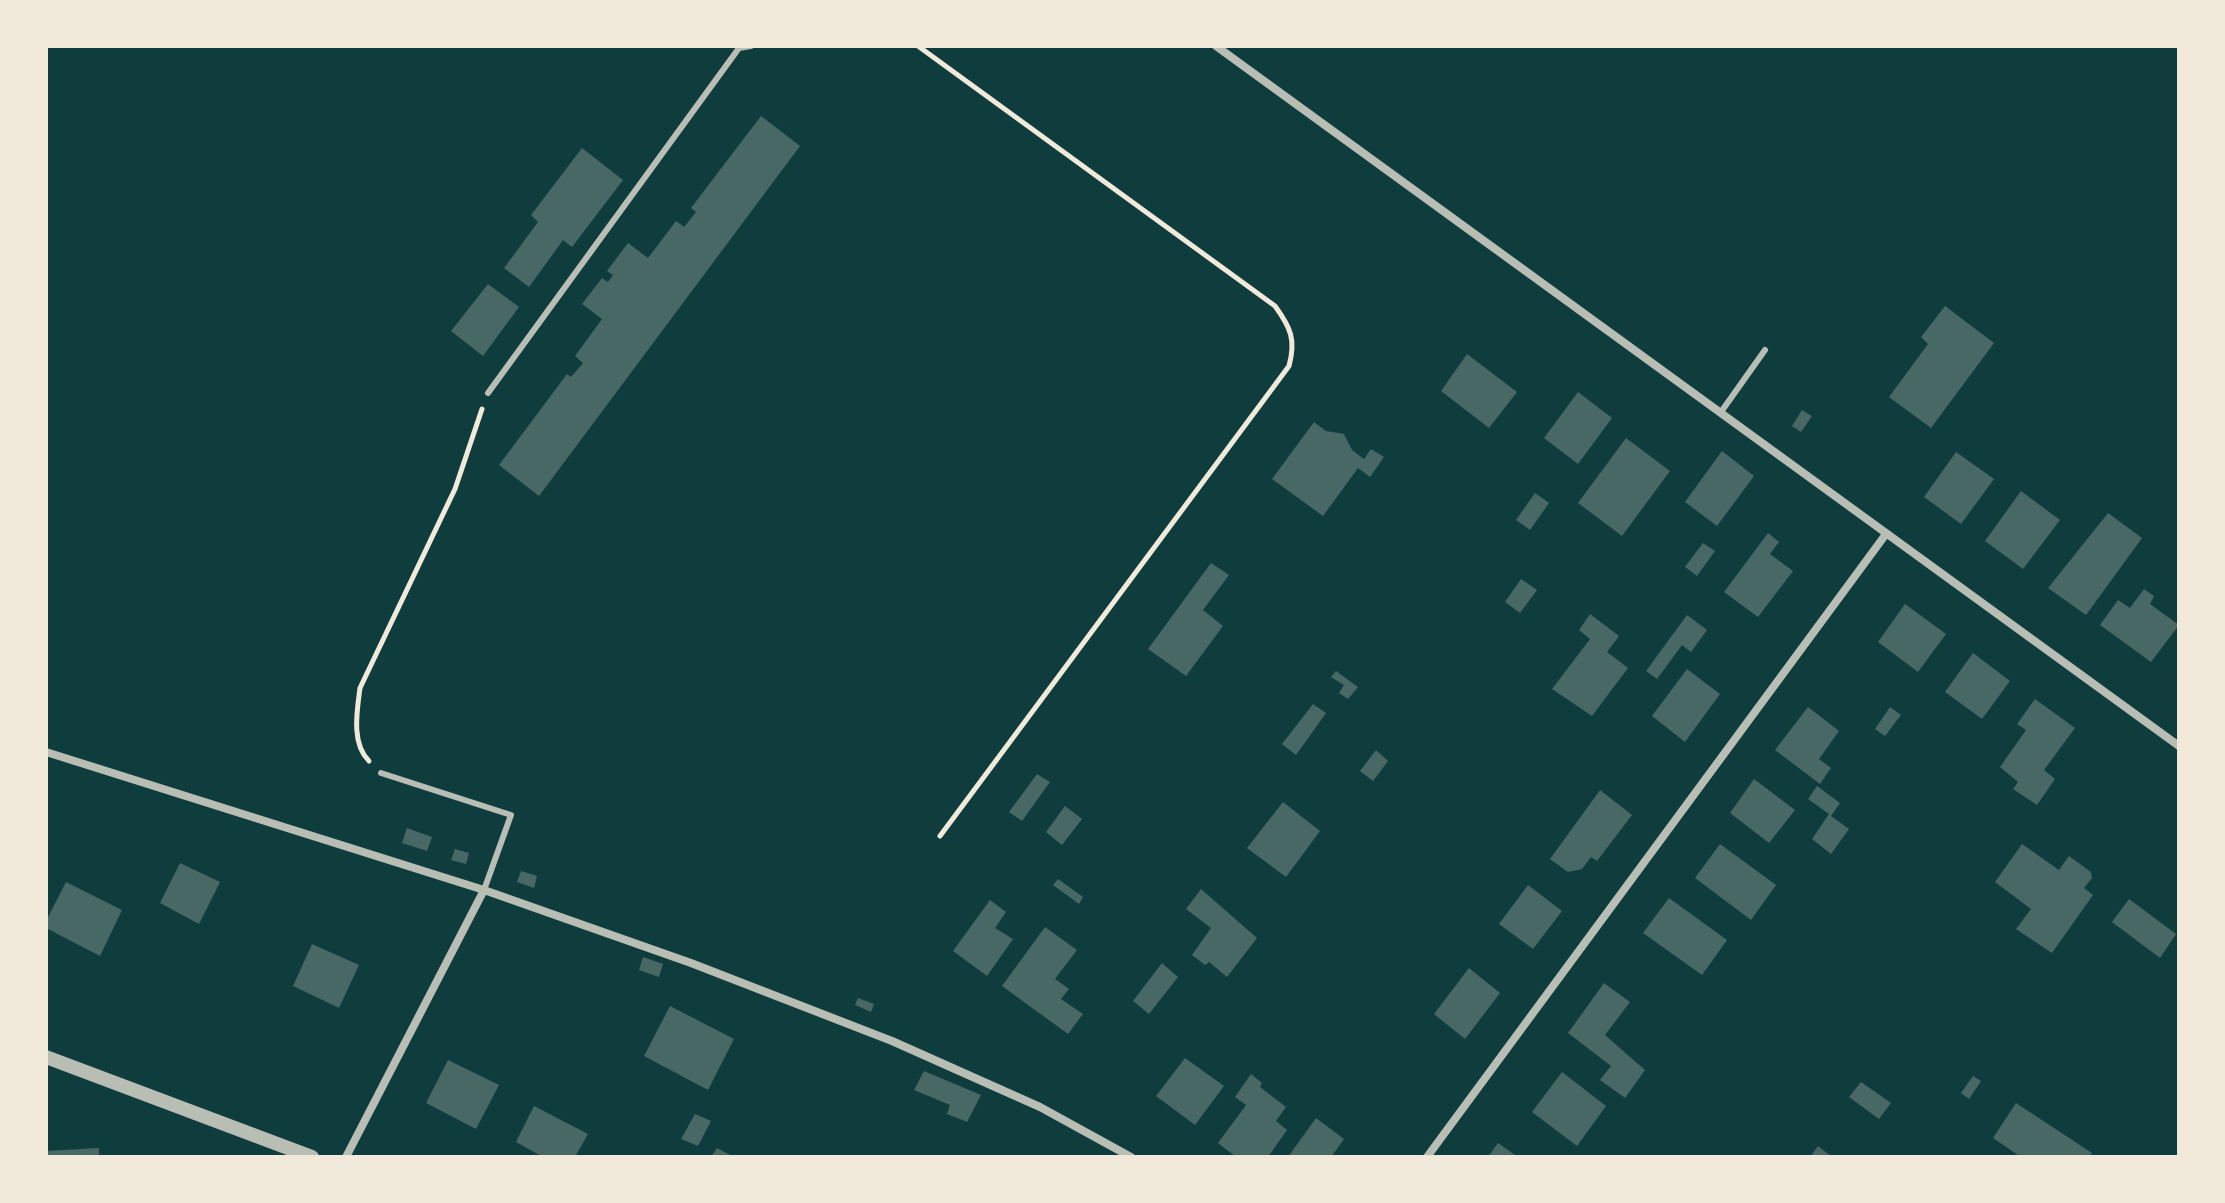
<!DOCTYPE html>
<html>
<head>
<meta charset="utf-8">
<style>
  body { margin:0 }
  #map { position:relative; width:2225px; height:1203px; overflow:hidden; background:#0f3d3e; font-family:Karla,sans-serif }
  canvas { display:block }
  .frame { position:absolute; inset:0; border:48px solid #f1e9da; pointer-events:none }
</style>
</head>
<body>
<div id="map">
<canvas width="2225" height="1203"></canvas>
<div class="frame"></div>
</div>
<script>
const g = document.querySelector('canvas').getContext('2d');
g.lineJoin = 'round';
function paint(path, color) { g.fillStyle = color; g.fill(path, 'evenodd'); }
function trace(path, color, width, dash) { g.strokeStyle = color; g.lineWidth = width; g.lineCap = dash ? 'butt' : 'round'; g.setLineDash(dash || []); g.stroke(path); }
paint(new Path2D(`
  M761,116L800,146L539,496L499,465L567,374L571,377L583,363L575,356L602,319L582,304L602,278L608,282L613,275L607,271L628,243L648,258L676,221L684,227L696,212L691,208Z
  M582,148L623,180L572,247L563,240L529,287L504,268L538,222L531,215Z
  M488,284L519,307L483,356L451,331Z
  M1945,306L1994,343L1931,428L1889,397L1928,344L1921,337Z
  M1467,354L1517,392L1489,428L1441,391Z
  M1578,392L1612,418L1578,464L1544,438Z
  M1802,410L1812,416L1801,432L1792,426Z
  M1314,422L1326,431L1344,434L1352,450L1364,459L1371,449L1384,457L1370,477L1358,468L1323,516L1272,479Z
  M1626,438L1670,471L1622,536L1578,503Z
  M1722,451L1754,476L1717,526L1685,502Z
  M1956,452L1994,479L1961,524L1924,497Z
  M2021,491L2060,520L2023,569L1985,541Z
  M1535,493L1549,503L1530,530L1516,520Z
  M2108,513L2142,538L2086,615L2048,588Z
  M1768,533L1779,542L1770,554L1793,571L1758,617L1724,592Z
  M1703,543L1715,551L1697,576L1685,567Z
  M1211,563L1229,575L1203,610L1223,626L1186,676L1148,649Z
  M1521,579L1537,590L1520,613L1505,602Z
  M2144,589L2154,596L2150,604L2179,625L2151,662L2100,625L2118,600L2130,608Z
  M1905,604L1946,634L1918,672L1878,642Z
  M1590,614L1619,636L1607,652L1628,668L1592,716L1552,689L1590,639L1579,630Z
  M1687,615L1707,630L1691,652L1682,645L1657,679L1646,671Z
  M1973,653L2010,681L1982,719L1945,692Z
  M1687,669L1720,694L1685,742L1652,716Z
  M1336,671L1358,687L1348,699L1339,693L1344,685L1331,677Z
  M2035,699L2075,728L2044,770L2055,779L2037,805L2013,789L2018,782L2000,767L2026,730L2017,724Z
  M1313,704L1326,713L1296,755L1282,744Z
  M1808,707L1839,731L1819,759L1831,768L1820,784L1775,750Z
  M1890,707L1901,715L1885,736L1875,729Z
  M1376,750L1388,761L1373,781L1360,771Z
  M1037,774L1050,782L1022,821L1009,812Z
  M1754,779L1795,810L1769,843L1730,813Z
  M1817,786L1840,803L1831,816L1849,829L1831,854L1812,839L1829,814L1808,799Z
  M1600,790L1632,815L1597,861L1591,857L1582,869L1568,872L1550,859Z
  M1283,802L1320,831L1286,877L1247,848Z
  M1065,806L1082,819L1062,845L1046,832Z
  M407,828L432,837L427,851L402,843Z
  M1720,844L1776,885L1751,920L1695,878Z
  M2022,844L2059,870L2069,856L2091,872L2092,878L2084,888L2093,895L2052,953L2016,929L2031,909L1995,882Z
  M455,849L469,853L466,864L451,860Z
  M180,863L220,882L199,924L160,903Z
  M521,871L537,876L534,888L517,882Z
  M1058,879L1083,897L1079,904L1053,885Z
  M66,882L122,910L100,956L46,928V921Z
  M1528,885L1562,911L1533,949L1499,924Z
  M1201,889L1257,938L1227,977L1209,962L1205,965L1192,955L1211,928L1186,909Z
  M1669,898L1727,940L1702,975L1643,933Z
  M2129,899L2176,934L2160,958L2112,922Z
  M990,900L1006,912L995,928L1013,939L987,976L953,951Z
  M1045,927L1077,950L1055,979L1069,989L1061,999L1083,1014L1068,1034L1002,986Z
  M312,944L359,965L339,1008L293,986Z
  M643,957L663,964L659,977L639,970Z
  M1162,963L1178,977L1149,1014L1133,1001Z
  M1469,968L1500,993L1465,1039L1434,1014Z
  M1604,983L1630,1002L1605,1035L1645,1070L1625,1098L1600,1080L1611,1066L1568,1033Z
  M858,998L874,1004L871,1012L855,1005Z
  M670,1006L734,1039L708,1090L644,1056Z
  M1185,1058L1224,1086L1195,1125L1156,1096Z
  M448,1060L499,1085L476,1129L426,1103Z
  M924,1071L981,1095L967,1122L947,1114L950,1105L914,1090Z
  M1562,1072L1606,1106L1577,1146L1532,1112Z
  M1251,1074L1262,1083L1260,1087L1286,1107L1276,1121L1287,1130L1268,1157H1236L1218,1143L1246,1105L1235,1097Z
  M1973,1076L1981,1081L1969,1099L1961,1093Z
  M1861,1082L1891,1103L1879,1119L1849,1097Z
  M2016,1103L2092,1153L2089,1157H2021L1993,1138Z
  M534,1106L588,1134L575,1157H543L516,1142Z
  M695,1114L711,1121L698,1146L681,1139Z
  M1316,1118L1344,1139L1331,1157H1288Z
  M1498,1143L1518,1157H1488Z
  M1818,1146L1832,1157H1810Z
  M99,1148V1157H46V1151Z
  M717,1148L734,1157H711Z`), '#486865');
trace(new Path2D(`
  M918,46L1275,306C1291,328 1296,340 1289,366L940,836
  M369,761C351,743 357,711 360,688L455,489L482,409`), '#f1e9da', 5);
trace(new Path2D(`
  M488,393L739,48L751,46
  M1721,412L1765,350
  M381,773L511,815L484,890`), '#b8beb3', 6);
trace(new Path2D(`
  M1216,46L2179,746
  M46,752L484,890L691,963L892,1041L1040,1107L1131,1157
  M346,1157L484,890
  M1427,1157L1886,534`), '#b8beb3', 8);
trace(new Path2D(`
  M46,1057L312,1157`), '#b8beb3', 14);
</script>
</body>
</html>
